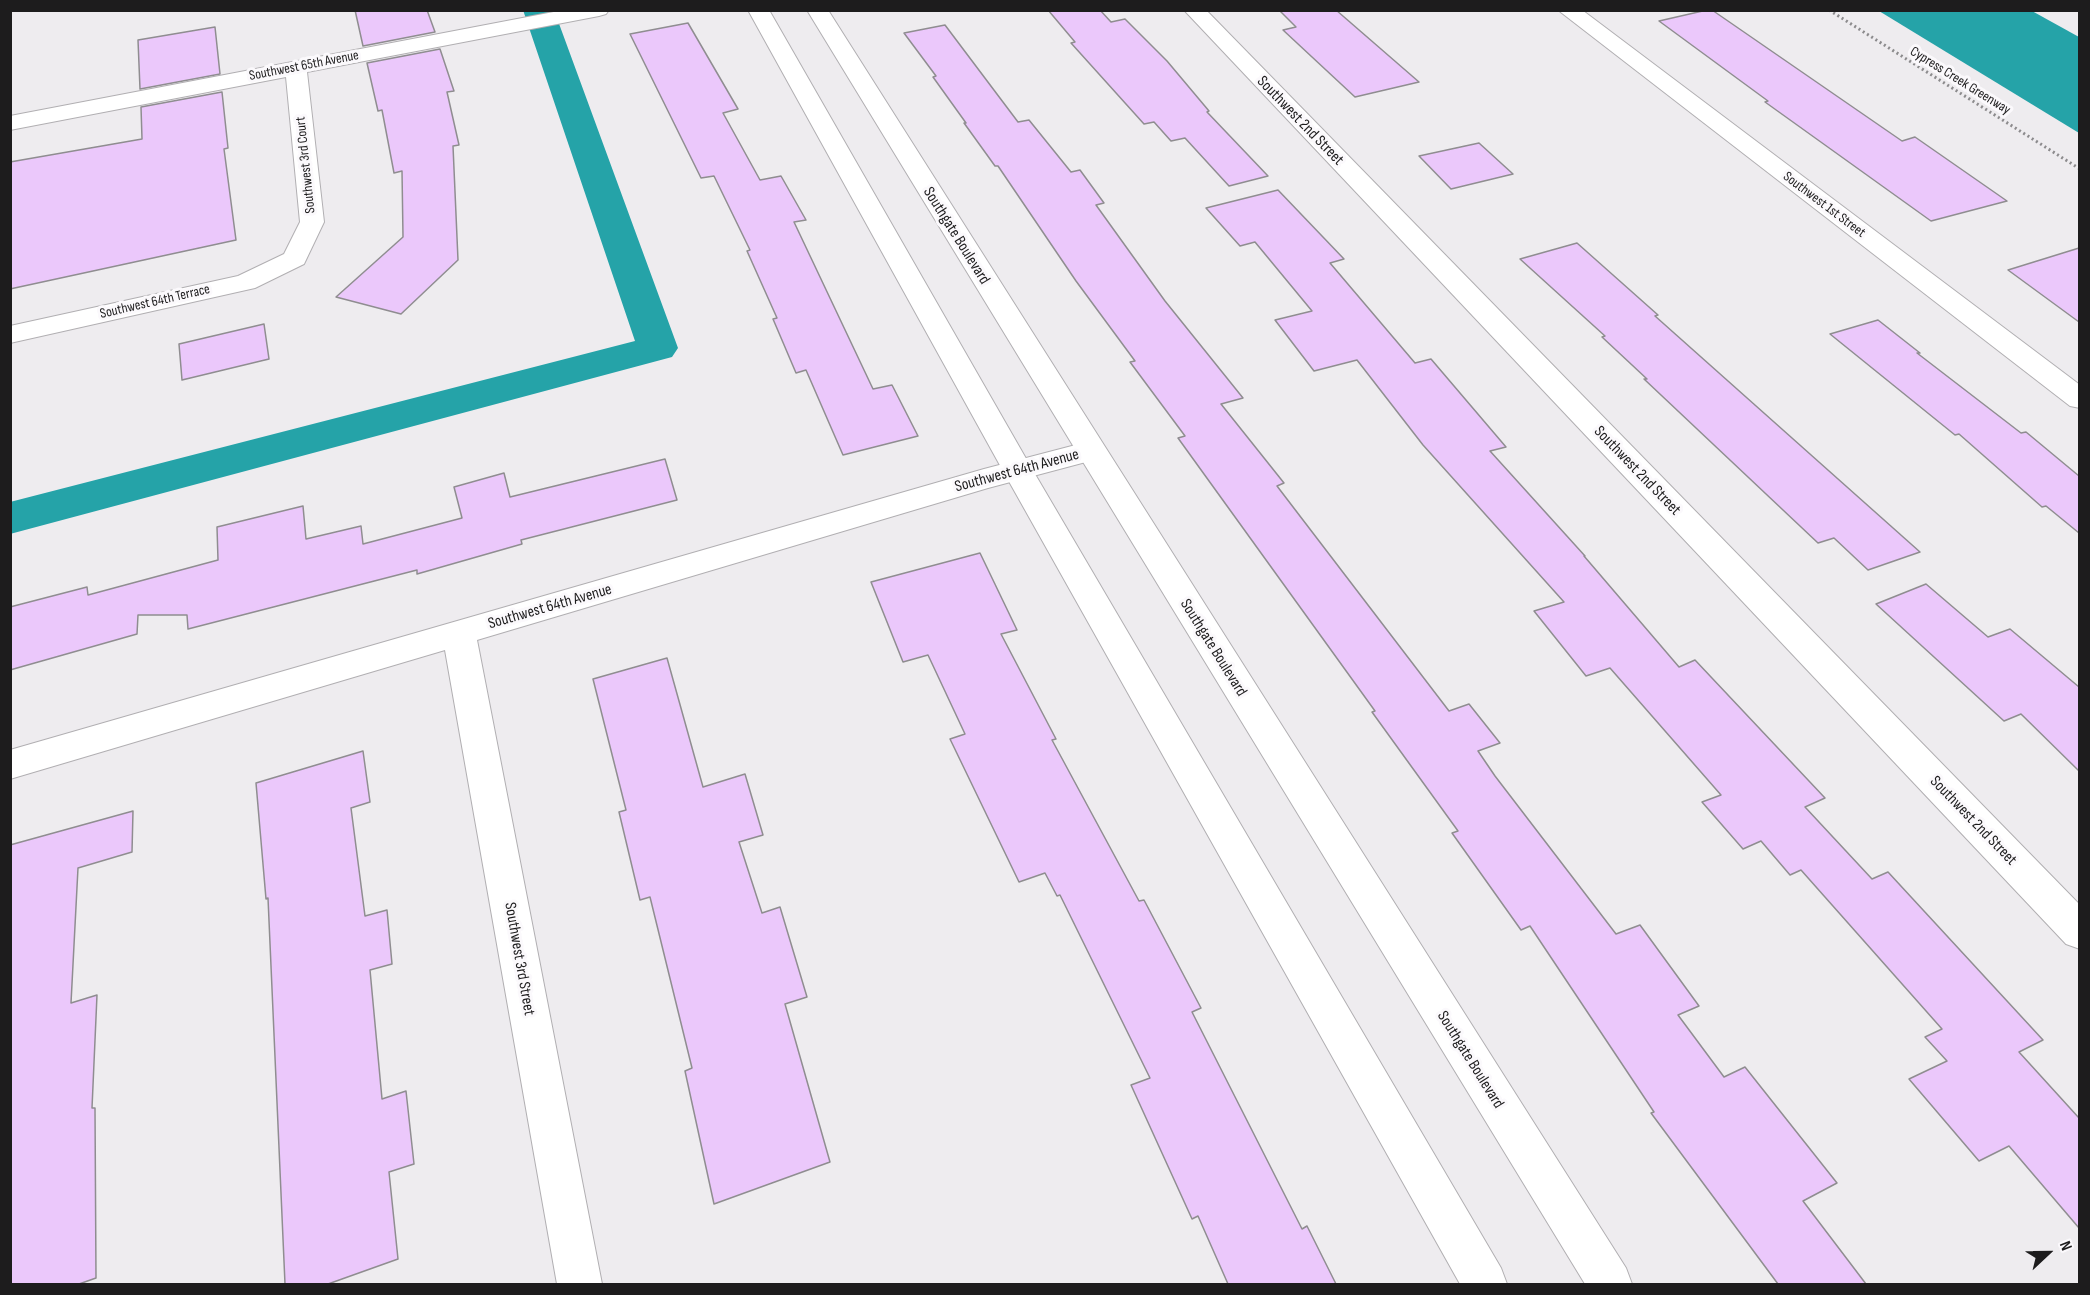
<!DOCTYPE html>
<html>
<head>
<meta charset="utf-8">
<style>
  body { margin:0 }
  #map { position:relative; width:2090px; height:1295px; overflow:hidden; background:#eeecef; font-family:"Sofia Sans Condensed",sans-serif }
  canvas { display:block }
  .frame { position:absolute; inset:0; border:12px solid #1d1c1d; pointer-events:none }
  .north { position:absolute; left:2018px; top:1223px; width:60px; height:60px; -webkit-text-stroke:4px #fbf9fc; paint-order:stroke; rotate:68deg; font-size:16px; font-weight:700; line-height:24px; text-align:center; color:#1d1c1d }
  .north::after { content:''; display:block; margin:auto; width:21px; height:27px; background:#1d1c1d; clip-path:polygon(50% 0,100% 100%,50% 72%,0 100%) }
</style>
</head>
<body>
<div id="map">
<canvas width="2090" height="1295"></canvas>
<div class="frame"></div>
<div class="north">N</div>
</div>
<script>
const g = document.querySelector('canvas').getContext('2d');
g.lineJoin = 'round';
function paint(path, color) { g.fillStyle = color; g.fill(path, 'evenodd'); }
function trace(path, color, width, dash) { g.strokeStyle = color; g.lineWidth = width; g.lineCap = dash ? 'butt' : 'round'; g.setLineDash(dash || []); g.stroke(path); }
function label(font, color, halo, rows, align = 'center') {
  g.font = font + ' "Sofia Sans Condensed",sans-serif'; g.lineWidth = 6; g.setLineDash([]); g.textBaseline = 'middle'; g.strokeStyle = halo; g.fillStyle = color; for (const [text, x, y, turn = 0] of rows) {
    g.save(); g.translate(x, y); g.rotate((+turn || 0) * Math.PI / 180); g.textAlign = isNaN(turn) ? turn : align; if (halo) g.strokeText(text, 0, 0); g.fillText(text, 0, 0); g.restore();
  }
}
paint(new Path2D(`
  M1879,11H2032L2079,37V133Z`), '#25a3a8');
paint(new Path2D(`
  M523,10H554L678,348L672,357L10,534V502L635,341Z`), '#25a3a8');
const building = new Path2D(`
  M355,10H427L435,32L363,46Z
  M1048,10H1100L1111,22L1125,19L1167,61L1209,111L1207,112L1268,176L1229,186L1185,138L1171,141L1154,122L1144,124L1071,43L1075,42Z
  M1279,10H1336L1419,82L1355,97L1283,30L1296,27Z
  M1707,10H1712L1902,141L1915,137L2007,201L1931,221L1765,102L1768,101L1659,21Z
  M688,23L738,109L723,113L760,180L781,176L806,220L794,222L873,389L892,385L918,436L843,455L806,370L796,373L773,319L777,318L747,251L750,250L714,176L701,178L630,34Z
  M945,25L1018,122L1029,120L1071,172L1080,170L1104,203L1096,205L1165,301L1243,398L1221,404L1284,483L1277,486L1449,711L1469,704L1500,743L1478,751L1495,776L1616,934L1640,925L1699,1006L1678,1015L1724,1077L1745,1067L1837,1183L1803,1201L1866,1284H1778L1651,1113L1654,1112L1530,926L1521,930L1452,833L1458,831L1372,712L1375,711L1178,438L1185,436L1130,362L1135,361L1076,281L998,166H995L964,123H966L933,77L936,76L904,33Z
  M215,27L220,74L140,89L138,40Z
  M440,49L454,91L447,92L459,145L453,146L458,260L401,314L336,297L403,237L402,171L394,173L382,110L378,111L367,63Z
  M222,92L228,148L224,149L236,240L10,289V162L142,139L141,107Z
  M1479,143L1513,174L1451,189L1419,156Z
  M1278,190L1344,259L1330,263L1415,363L1431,359L1506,447L1490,451L1585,556H1584L1679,667L1695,660L1825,798L1805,807L1872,879L1888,872L2043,1040L2019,1052L2079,1118V1228L2009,1146L1979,1161L1909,1079L1947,1061L1925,1037L1942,1029L1801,870L1790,875L1761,841L1743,849L1702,802L1721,795L1610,668L1586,676L1534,611L1564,602L1423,445L1357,360L1314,371L1275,320L1312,311L1255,242L1240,246L1206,208Z
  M1577,243L1658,315L1655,316L1920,552L1868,570L1834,538L1818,543L1644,379H1647L1602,337L1605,336L1520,259Z
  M2079,248V322L2008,270Z
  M1878,320L1920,353H1917L2021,433L2026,432L2079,476V533L2046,506L2042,507L1959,434L1955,435L1830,334Z
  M264,324L269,359L182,380L179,344Z
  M665,459L677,500L521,540L522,544L417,574V570L188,629L187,615H138L137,634L10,670V607L87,587L88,595L218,560L217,527L303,506L306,539L361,526L363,544L462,518L454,487L504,473L510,497Z
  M980,553L1017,630L1001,634L1056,739L1052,740L1139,901L1144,900L1201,1008L1192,1012L1302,1229L1307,1226L1336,1284H1228L1198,1216L1192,1219L1131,1085L1150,1078L1060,895L1057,896L1045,873L1019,882L950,739L965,734L928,655L903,662L871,582Z
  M1926,584L1988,637L2010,629L2079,687V771L2021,714L2004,721L1876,604Z
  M667,658L703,787L745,774L763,835L739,842L762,913L780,907L807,997L785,1004L830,1162L714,1204L685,1071L692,1068L650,897L640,900L619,812L626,810L593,679Z
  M363,751L370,802L351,808L365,916L387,910L392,964L370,970L382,1099L406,1091L414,1164L389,1172L398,1259L328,1284H285L268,898L266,899L256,783Z
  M133,811L132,852L78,868L71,1003L97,995L92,1108H95L96,1278L79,1284H10V845Z`);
paint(building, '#ebc8fb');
trace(building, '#8f8d90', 1.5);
const street = new Path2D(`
  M564,10H609L606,14L599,16L307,72L324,222L304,264L255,288L10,343V326L238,276L284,254L300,222L286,77L10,130V116Z
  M1184,10H1206L2080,905V949L2066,944Z
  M1558,10H1582L2080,385V408L2070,406Z
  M1091,441L1101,444L1106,451L1101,458L988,488L477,640L602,1284H557L445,650L10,779V750L984,469Z`);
const secondary = new Path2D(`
  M748,10H769L1032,469L1501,1268L1507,1284H1460L1002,469Z
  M807,10H828L1626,1268L1632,1284H1585Z`);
trace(street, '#b1afb2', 2);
trace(secondary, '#b1afb2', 2);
trace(new Path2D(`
  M1829,10L2080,169`), '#8c8b8d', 3, [2, 3]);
paint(street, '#fff');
paint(secondary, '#fff');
label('14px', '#1d1c1d', '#fbf9fc', [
  ["Southwest 65th Avenue",304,66,-11],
  ["Cypress Creek Greenway",1960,81,32],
  ["Southwest 3rd Court",306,165,-96],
  ["Southwest 1st Street",1824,205,37],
  ["Southwest 64th Terrace",155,302,-13]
]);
label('16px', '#1d1c1d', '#fbf9fc', [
  ["Southwest 2nd Street",1300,121,46],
  ["Southgate Boulevard",956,236,58],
  ["Southwest 64th Avenue",1017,471,-15],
  ["Southwest 2nd Street",1637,471,46],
  ["Southwest 64th Avenue",550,607,-16],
  ["Southgate Boulevard",1213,648,58],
  ["Southwest 2nd Street",1973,821,46],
  ["Southwest 3rd Street",519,959,80],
  ["Southgate Boulevard",1470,1060,58]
]);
</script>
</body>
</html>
